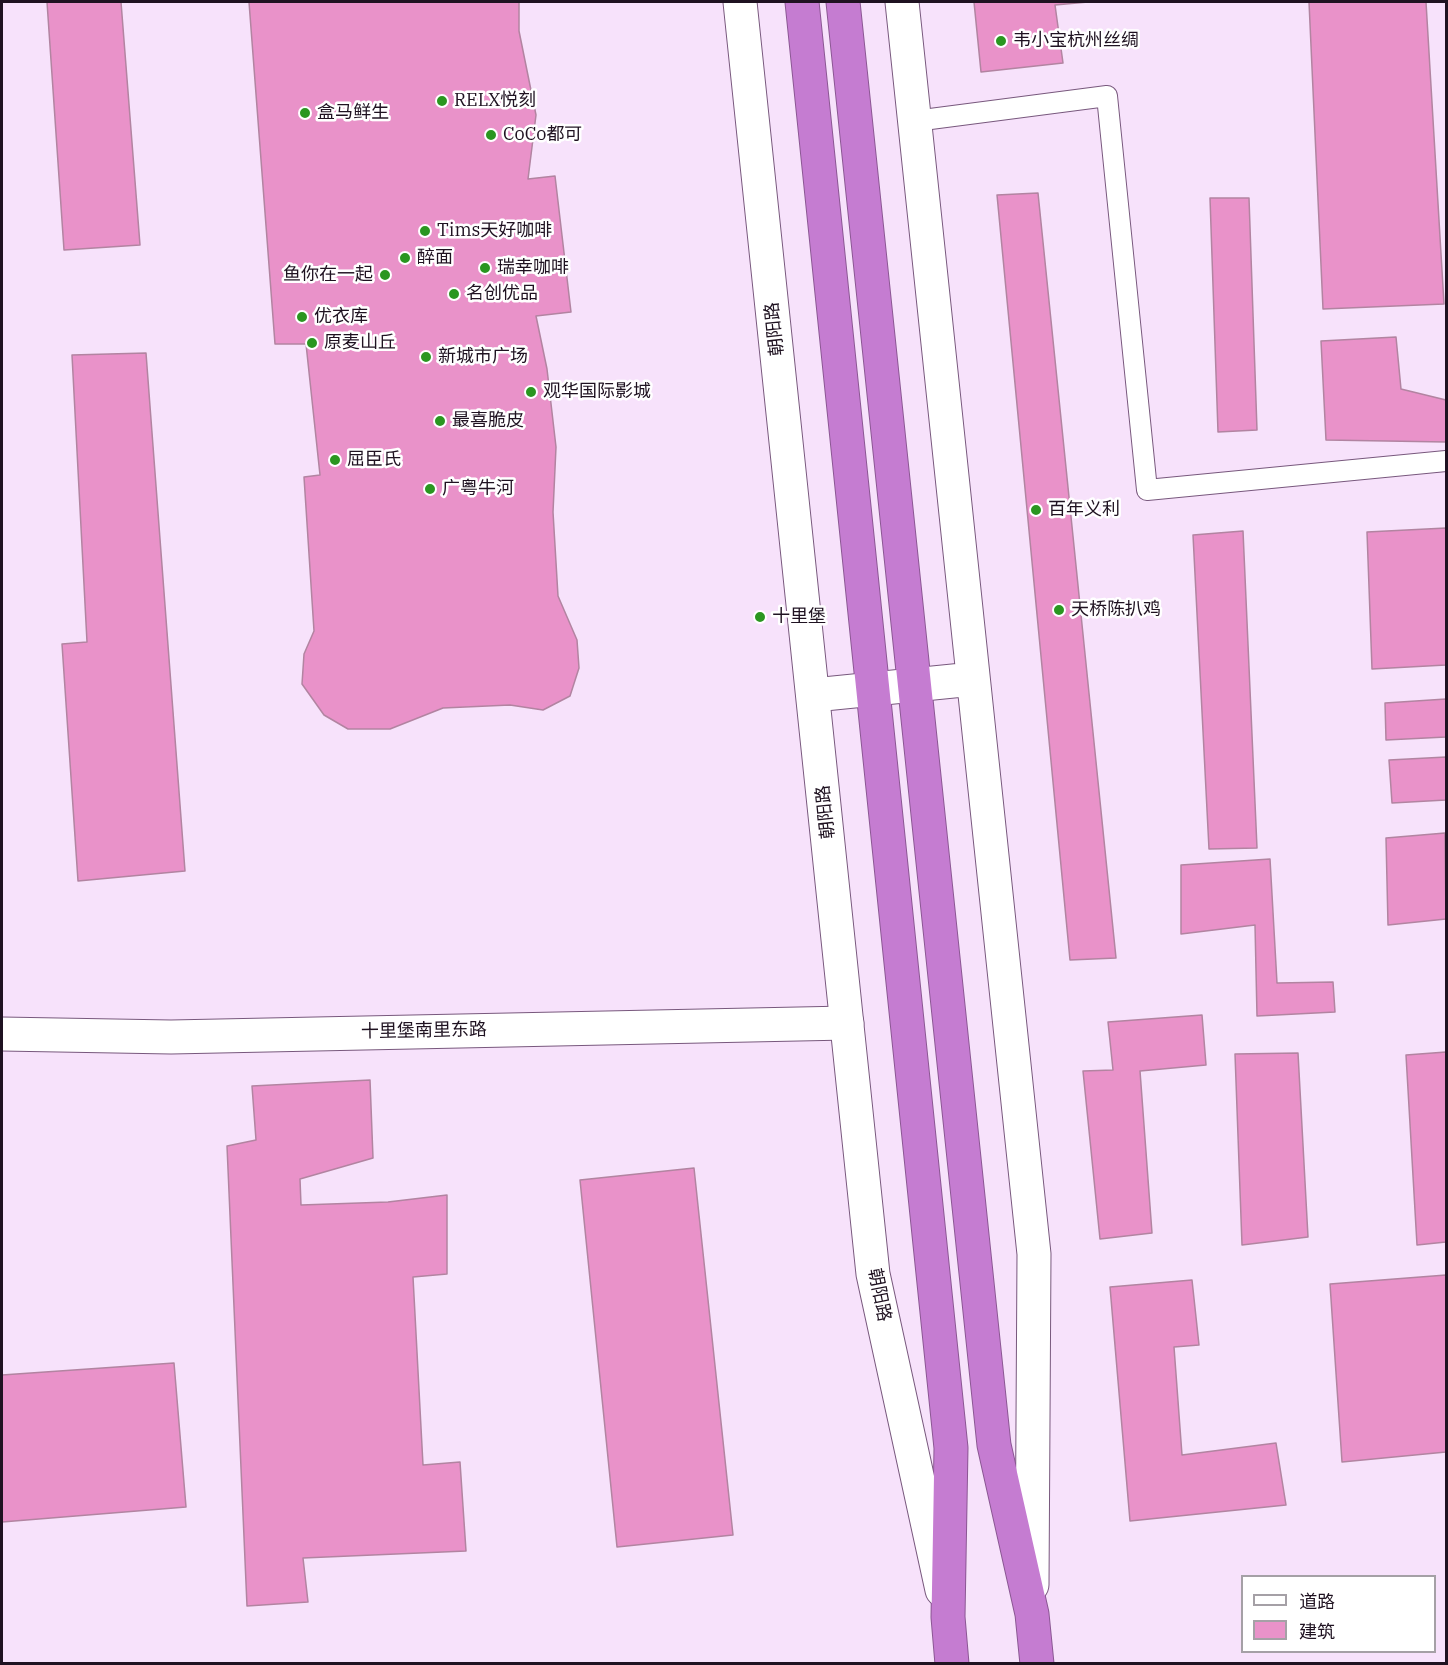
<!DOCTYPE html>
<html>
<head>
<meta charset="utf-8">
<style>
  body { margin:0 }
  #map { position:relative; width:1448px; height:1665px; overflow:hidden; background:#f7e2fb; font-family:"IBM Plex Serif","Noto Sans SC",serif }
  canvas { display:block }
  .frame { position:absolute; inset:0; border:3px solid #1f1221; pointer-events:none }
  .legend { position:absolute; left:1241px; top:1575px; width:195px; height:78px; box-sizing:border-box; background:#fff; border:2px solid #a5a0a6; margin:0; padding:8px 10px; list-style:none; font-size:18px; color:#1f1221 }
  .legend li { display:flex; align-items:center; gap:12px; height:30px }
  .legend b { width:30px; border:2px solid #a5a0a6 }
</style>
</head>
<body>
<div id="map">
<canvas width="1448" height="1665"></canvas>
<div class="frame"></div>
<ul class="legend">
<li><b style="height:8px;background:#fff"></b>道路</li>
<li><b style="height:16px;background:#e992c9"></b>建筑</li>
</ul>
</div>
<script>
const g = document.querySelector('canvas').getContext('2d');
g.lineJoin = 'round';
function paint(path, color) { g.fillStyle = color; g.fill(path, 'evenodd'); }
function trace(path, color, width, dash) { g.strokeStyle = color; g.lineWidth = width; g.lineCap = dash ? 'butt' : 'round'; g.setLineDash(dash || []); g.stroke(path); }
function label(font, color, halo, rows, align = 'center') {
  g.font = font + ' "IBM Plex Serif","Noto Sans SC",serif'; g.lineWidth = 5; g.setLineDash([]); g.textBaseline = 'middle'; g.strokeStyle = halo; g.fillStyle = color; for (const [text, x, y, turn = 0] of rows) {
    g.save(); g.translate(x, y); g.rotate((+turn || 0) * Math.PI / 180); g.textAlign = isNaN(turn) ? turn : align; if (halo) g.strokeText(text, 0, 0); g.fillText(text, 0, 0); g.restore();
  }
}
const building = new Path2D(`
  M47,2H121L140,245L64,250Z
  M249,2H519V31L536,115L528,179L555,176L571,312L536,316L547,369L556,447L553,512L558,596L577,640L579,668L570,696L543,710L510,705L443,708L390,729H348L324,715L302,684L304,654L314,631L304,477L320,475L306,344H275Z
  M974,2H1088L1055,5L1063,63L981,72Z
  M1309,2H1426L1444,304L1323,309Z
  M1038,193L1116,958L1070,960L997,195Z
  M1210,198H1249L1257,430L1218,432Z
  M1396,337L1401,389L1446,400V442L1326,440L1321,341Z
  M146,353L185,871L78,881L62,644L87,642L72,355Z
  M1446,528V665L1372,669L1367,532Z
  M1243,531L1257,848L1209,849L1193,535Z
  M1446,699V737L1386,740L1385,703Z
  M1446,757V800L1392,803L1389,760Z
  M1445,833L1446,919L1388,925L1386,838Z
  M1270,859L1277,983L1333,982L1335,1012L1257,1016L1255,925L1181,934V865Z
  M1202,1015L1206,1065L1140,1071L1152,1233L1100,1239L1083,1071L1113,1070L1108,1022Z
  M1446,1052V1242L1417,1245L1406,1055Z
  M1298,1053L1308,1237L1242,1245L1235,1054Z
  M370,1080L373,1158L300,1179L301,1205L388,1202L447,1195V1274L413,1277L423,1465L460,1462L466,1551L303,1558L308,1602L247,1606L227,1146L256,1140L252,1086Z
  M694,1168L733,1535L617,1547L580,1180Z
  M1446,1275V1452L1342,1462L1330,1284Z
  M1192,1280L1199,1345L1174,1347L1182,1455L1276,1443L1286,1505L1130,1521L1110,1287Z
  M174,1363L186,1507L2,1522V1375Z`);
paint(building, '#e992c9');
trace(building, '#b284a1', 1.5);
const lane = new Path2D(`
  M915,121L1107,96L1147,490L1446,461`);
const street = new Path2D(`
  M2,1034L171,1037L847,1023`);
const secondary = new Path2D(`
  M740,2L873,1274L942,1590
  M902,2L1034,1254L1032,1585
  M814,695L973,679`);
const highway = new Path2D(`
  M802,2L951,1448L948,1617L952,1664
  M843,2L994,1445L1032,1614L1037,1664`);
trace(lane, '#78587d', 22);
trace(street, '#78587d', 35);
trace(secondary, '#78587d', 35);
trace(highway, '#8b5793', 35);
trace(lane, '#fff', 20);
trace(street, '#fff', 33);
trace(secondary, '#fff', 33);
trace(highway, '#c57cd1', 33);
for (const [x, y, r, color] of [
  [1001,41,6,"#2a9620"],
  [442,101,6,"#2a9620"],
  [305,113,6,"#2a9620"],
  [491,135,6,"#2a9620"],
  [425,231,6,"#2a9620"],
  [405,258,6,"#2a9620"],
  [485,268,6,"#2a9620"],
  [385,275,6,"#2a9620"],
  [454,294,6,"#2a9620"],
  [302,317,6,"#2a9620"],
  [312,343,6,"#2a9620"],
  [426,357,6,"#2a9620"],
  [531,392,6,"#2a9620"],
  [440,421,6,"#2a9620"],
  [335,460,6,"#2a9620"],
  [430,489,6,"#2a9620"],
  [1036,510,6,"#2a9620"],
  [1059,610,6,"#2a9620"],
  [760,617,6,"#2a9620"]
]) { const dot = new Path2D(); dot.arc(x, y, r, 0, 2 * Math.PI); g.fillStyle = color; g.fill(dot); trace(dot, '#fff', 2); }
label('18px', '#1f1221', '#fff', [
  ["韦小宝杭州丝绸",1013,41],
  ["RELX悦刻",454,101],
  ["盒马鲜生",317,113],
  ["CoCo都可",503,135],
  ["Tims天好咖啡",437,231],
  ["醉面",417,258],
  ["瑞幸咖啡",497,268],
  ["鱼你在一起",373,275,"right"],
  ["名创优品",466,294],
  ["优衣库",314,317],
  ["原麦山丘",324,343],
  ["新城市广场",438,357],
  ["观华国际影城",543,392],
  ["最喜脆皮",452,421],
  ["屈臣氏",347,460],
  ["广粤牛河",442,489],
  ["百年义利",1048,510],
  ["天桥陈扒鸡",1071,610],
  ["十里堡",772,617]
], 'left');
label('18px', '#1f1221', '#fff', [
  ["朝阳路",775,329,-96],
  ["朝阳路",826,812,-96],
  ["十里堡南里东路",424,1031,-1],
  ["朝阳路",879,1295,79]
]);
</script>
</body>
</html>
